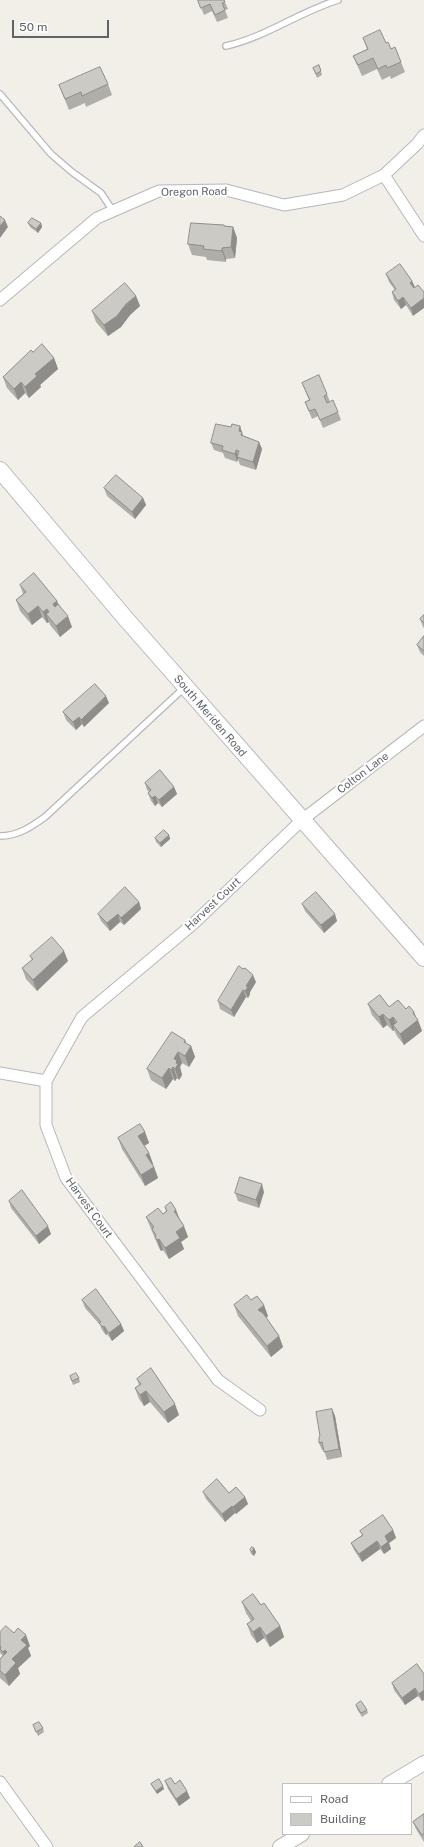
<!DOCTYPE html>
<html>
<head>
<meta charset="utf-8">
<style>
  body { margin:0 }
  #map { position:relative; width:424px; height:1847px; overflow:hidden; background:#f1efe8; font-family:"Public Sans",sans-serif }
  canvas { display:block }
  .legend { position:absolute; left:282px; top:1783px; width:130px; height:52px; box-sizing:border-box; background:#fff; border:1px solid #bfc1c3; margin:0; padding:5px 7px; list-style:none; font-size:12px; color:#5f6368 }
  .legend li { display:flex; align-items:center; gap:8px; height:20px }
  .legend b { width:20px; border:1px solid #bfc1c3 }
  .scale { position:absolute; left:12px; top:20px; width:97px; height:18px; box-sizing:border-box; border:2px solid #5f6368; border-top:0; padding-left:5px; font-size:12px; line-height:14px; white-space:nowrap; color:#5f6368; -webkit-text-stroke:3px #fff; paint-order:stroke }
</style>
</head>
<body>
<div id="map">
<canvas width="424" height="1847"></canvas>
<ul class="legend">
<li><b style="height:5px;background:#fff"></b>Road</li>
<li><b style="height:11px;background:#cccac5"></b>Building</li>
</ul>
<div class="scale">50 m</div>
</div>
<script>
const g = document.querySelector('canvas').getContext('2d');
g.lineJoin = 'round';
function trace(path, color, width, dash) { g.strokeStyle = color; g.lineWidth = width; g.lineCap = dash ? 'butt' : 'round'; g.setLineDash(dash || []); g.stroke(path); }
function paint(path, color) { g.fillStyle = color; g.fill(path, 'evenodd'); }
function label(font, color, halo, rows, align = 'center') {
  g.font = font + ' "Public Sans",sans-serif'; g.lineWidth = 4; g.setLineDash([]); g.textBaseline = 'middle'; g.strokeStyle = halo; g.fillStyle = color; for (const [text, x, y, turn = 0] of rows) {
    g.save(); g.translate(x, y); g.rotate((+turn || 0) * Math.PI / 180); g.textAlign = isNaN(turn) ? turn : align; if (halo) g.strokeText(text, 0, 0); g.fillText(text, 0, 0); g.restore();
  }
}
const service = new Path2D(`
  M226,46C266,37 299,12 338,0
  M0,94L51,154L72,172L101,193L113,211
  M0,836C18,836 31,827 45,817L185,687`);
const minor = new Path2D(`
  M384,175L424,236
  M0,300L97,218L159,191L226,190L284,205L343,195L384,175L417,144L424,135
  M0,1073L46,1081
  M260,1410L218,1380L66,1178L46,1125V1081L82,1017L193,924L302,820L424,726
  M0,1782L47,1847`);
const tertiary = new Path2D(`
  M389,1784L424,1763
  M280,1847L302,1834`);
const secondary = new Path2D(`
  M0,470L126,619L424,958`);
trace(service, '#b5b8bc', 8);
trace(minor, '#b5b8bc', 13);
trace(tertiary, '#b5b8bc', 16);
trace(secondary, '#b6babf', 18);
trace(service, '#fff', 5.5);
trace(minor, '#fff', 11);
trace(tertiary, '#fff', 14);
trace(secondary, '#fff', 16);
paint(new Path2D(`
  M198,0H224L228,9L225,10L228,18L217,22L212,11L204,15Z
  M363,38L386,43L391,49L401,62L405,72L391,79L390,76L382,80L377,69L362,76L353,56L367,49Z
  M319,65L322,75L317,78L313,68Z
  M108,84L112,95L86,107L85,103L69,110L59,85Z
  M28,223H41L42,227L38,233L30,227Z
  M224,225L225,226L233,227L237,238L235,258L226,259V262L207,260L206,257L192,255L188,244Z
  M386,274L412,281L415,287L413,316L406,305L401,309L394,300L392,292L395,290L389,282Z
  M136,296L140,306L130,315L121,327L108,336L96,322L92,311Z
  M33,352L54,358L58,369L40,385L41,387L29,398L25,393L18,400L7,388L3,377Z
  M302,383L327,394L330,402L338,412L341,420L323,428L318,416L312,419L305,402L309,400Z
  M240,426L243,436L259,442L262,449L256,470L240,465L238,459L237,462L225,458L223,453L214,450L211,443L231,427Z
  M104,488L143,498L146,505L135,519L107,496Z
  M20,585L57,601L59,605L72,627L60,637L50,625L49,622L47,623L42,617L32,625L20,611L16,600L23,594Z
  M424,615V628L423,627L420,619Z
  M424,636V656L420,652L417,645Z
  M109,703L84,727L82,724L76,730L66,720L63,712Z
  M145,783L174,787L177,794L162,807L158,803L155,806L151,801L148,793L149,792L147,790Z
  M169,835L170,839L161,847L156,842L155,838Z
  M139,902L141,909L124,925L120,922L110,931L101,921L98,914Z
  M302,904L337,921L324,933L305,911Z
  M30,956L68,961L37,991L26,979L22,968L32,960Z
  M256,982L250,992V994L248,998L246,997L234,1017L220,1009L218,1001Z
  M368,1004L406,1009L414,1012L422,1031L404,1045L397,1036L394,1030L393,1031L387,1025L383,1028L372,1015Z
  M185,1040L186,1044L191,1046L195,1057L189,1067L182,1063L180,1067L182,1075L179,1080L177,1078L175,1081L173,1079L166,1089L151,1080L147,1069Z
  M145,1132L149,1143L144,1146L149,1153L153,1164V1165L158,1178L145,1186L122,1149L118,1138Z
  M264,1192L259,1208L238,1201L235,1193Z
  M9,1201L51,1234L39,1244L11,1208Z
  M165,1207L176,1210L180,1220L188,1237L181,1242L184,1249L169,1259L163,1250L161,1251L159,1248L146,1217L163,1214L166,1211Z
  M82,1300L121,1324L124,1331L112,1341L107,1334L106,1335L102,1330L100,1325L85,1308Z
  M251,1300L268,1316L266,1318L279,1336L283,1347L271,1357L238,1316L234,1305Z
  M70,1376L79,1378L80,1382L73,1385Z
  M137,1379L179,1415L168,1423L150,1402L144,1406L139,1399L135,1388L139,1385Z
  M332,1409L335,1416L342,1457L327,1460L324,1450H322L319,1443L320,1436Z
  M203,1492L229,1493L245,1497L248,1504L236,1514L235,1513L225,1522L206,1499Z
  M393,1530L396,1538L389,1543L391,1549L384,1554L380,1549L362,1562L354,1550L351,1543L362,1535L360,1531Z
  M254,1548L256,1552L254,1556L251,1554L250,1550Z
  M242,1602L261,1605L280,1626L284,1637L270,1647L264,1638L257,1643L251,1635L247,1624L251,1621L246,1613Z
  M0,1632L30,1646L28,1648L31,1656L18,1668L20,1674L9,1686L0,1678V1659L2,1656V1655L0,1653Z
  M424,1674V1700L422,1701L418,1696L405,1705L394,1690L392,1683Z
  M356,1705L367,1710L368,1713L362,1717L357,1709Z
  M33,1725L43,1728L44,1732L38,1736Z
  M165,1781L175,1784L190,1798L179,1806L168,1789Z
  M151,1784L164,1789L157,1794L153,1788Z
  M424,1814V1842L416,1829L413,1822Z`), '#afaea9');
paint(new Path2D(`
  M5,220L8,227L0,238V226Z
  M41,223L42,227L38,233L36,229Z
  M233,227L237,238L235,258L231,247Z
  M222,248L226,259V262L222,251Z
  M412,281L415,288L413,290L410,283Z
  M136,296L140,306L130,315L121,327L108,336L104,325Z
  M403,297L406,305L401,309L398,301Z
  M424,298V308L413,316L411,308Z
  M54,358L58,369L40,385L41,387L29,398L25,387L35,374Z
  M21,382L25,393L18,400L14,389Z
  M240,426L244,439V443L239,431Z
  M259,442L262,449L256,470L253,462Z
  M236,450L238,458L237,457L238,459L237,462L235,454Z
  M143,498L146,505L135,519L132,512Z
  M57,601L61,612L57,615L53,604Z
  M38,606L42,617L32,625L28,614Z
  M47,609L50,619L46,614L49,622L47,623L43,612Z
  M68,616L72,627L60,637L56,626Z
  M106,696L109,703L84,727L81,720Z
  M79,717L82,724L76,730L73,722Z
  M174,787L177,794L162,807L159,800Z
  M155,796L158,803L155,806L152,798Z
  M169,835L170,839L161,847L160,843Z
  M139,902L141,909L124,925L121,918Z
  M118,914L120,922L110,931L107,923Z
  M335,914L337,921L324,933L321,925Z
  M64,951L68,961L37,991L33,980Z
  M253,975L256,982L250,992V994L248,998L245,991L246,986Z
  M243,990L246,997L234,1017L231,1010Z
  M414,1012L417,1021L418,1020L422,1031L404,1045L400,1034L413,1013Z
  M383,1014L387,1025L383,1028L379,1017Z
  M393,1017L397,1028L393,1025L394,1030L393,1031L389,1020Z
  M185,1040L189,1050L191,1046L195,1057L189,1067L185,1056L184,1042Z
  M178,1052L182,1063L180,1067L182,1075L179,1080L175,1069L174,1059Z
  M173,1067L177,1078L175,1081L171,1070Z
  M169,1068L173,1079L166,1089L162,1078Z
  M145,1132L149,1143L142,1147L138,1136Z
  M149,1153L153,1164L150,1166L146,1155Z
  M154,1167L158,1178L145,1186L141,1175Z
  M262,1184L264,1192L259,1208L256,1200Z
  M176,1210L180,1221L174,1211Z
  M48,1226L51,1234L39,1244L36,1236Z
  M184,1226L188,1237L181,1242L184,1249L169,1259L165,1248L176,1232Z
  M159,1239L163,1250L161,1251L157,1240Z
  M264,1305L268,1316L262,1321L258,1310Z
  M121,1324L124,1331L112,1341L109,1333Z
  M104,1326L107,1334L106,1335L103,1327Z
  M279,1336L283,1347L271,1357L267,1346Z
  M146,1391L150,1402L144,1406L140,1395Z
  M175,1404L179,1415L168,1423L164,1412Z
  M332,1409L335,1416L342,1457L339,1449Z
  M245,1497L248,1504L236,1514L233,1507Z
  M232,1506L235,1513L225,1522L222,1514Z
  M393,1530L396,1538L389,1543L391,1549L384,1554L381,1547L385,1536Z
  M377,1541L380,1549L362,1562L359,1554Z
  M254,1548L256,1552L254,1556L252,1552Z
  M280,1626L284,1637L270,1647L266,1636Z
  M260,1627L264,1638L257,1643L253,1632Z
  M26,1635L30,1646L28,1648L31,1656L18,1668L20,1674L9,1686L5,1675L21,1640Z
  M5,1650L9,1661L7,1663L3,1652Z
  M415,1688L418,1696L405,1705L402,1698Z
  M424,1690V1700L422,1701L419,1694Z
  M163,1786L164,1789L157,1794L156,1791Z
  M187,1791L190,1798L179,1806L176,1799Z`), '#8f8d8a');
const building = new Path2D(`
  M198,0H224L225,2L222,3L225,10L215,15L210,4L201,8Z
  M380,30L386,43L388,42L391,49L395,47L401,62L387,68L386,65L378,69L373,58L358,65L353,56L368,49L363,38Z
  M319,65L321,71L316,74L313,68Z
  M100,67L108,84L82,96L81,92L65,99L59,85Z
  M0,216L5,220L0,226Z
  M32,218L41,223L36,229L28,223Z
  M191,223L224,225V226L233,227L231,247L222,248V251L203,249L204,246L188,244Z
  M400,264L412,281L410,283L414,288L418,285L424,292V298L411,308L403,297L398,301L392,292L396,289L386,274Z
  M125,283L136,296L126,304L117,316L104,325L92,311Z
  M42,344L54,358L35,374L37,376L25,387L21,382L14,389L3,377L31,350L33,352Z
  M319,375L327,394L324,396L327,403L333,400L338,412L320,420L315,409L309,411L305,402L310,400L302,383Z
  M216,424L231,427L232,424L240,426L239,431L242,432L241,435L259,442L253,462L237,457L239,451L236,450L235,454L222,450L223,446L211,443Z
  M116,475L143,498L132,512L104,488Z
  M34,573L57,601L53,604L55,607L58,604L68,616L56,626L46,614L49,612L47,609L43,612L38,606L28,614L16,600L26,592L20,585Z
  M424,615V623L420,619Z
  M424,636V651L417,645Z
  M95,684L106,696L81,720L79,717L73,722L63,712Z
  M160,770L174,787L159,800L155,796L152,798L148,793L151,790L145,783Z
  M164,830L169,835L160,843L155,838Z
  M125,887L139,902L121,918L118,914L107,923L98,914Z
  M316,892L335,914L321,925L302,904Z
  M52,937L64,951L33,980L22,968L33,959L30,956Z
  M239,966L243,969L245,968L253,975L246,986L248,987L245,991L243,990L231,1010L218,1001Z
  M380,995L389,1007L398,1000L406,1009L409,1006L414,1012L413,1013L418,1020L400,1034L393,1025L397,1022L393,1017L389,1020L383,1014L379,1017L368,1004Z
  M172,1032L185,1040L184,1042L191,1046L185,1056L178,1052L174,1059L177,1060L176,1063L178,1064L175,1069L173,1067L171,1070L169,1068L162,1078L147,1069Z
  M140,1124L145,1132L138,1136L149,1153L146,1155L154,1167L141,1175L118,1138Z
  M240,1177L262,1184L256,1200L235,1193Z
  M22,1190L48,1226L36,1236L9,1201Z
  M171,1202L176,1210L174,1211L184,1226L176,1232L180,1238L165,1248L159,1239L157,1240L155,1237L156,1235L152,1229L154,1227L146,1217L158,1208L163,1214L167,1211L165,1207Z
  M96,1289L121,1324L109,1333L104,1326L103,1327L99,1323L101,1322L82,1300Z
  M247,1295L251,1300L257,1296L264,1305L258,1310L263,1313L279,1336L267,1346L234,1305Z
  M151,1368L175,1404L164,1412L146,1391L140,1395L135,1388L141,1384L137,1379Z
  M76,1373L79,1378L72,1381L70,1376Z
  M332,1409L339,1449L324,1452L322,1442L319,1443V1437L320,1436L316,1412Z
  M217,1479L229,1493L236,1487L245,1497L233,1507L232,1506L222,1514L203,1492Z
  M383,1515L393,1530L385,1536L388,1542L381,1547L377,1541L359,1554L351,1543L363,1535L360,1531Z
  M252,1547L254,1548L252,1552L250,1550Z
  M253,1594L261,1605L264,1603L280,1626L266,1636L260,1627L253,1632L247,1624L254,1619L242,1602Z
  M6,1626L14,1633L18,1628L26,1635L21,1640L27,1645L12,1659L16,1663L5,1675L0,1671V1659L7,1652L5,1650L3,1652L0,1649L1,1647L0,1646V1632Z
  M417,1664L424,1674V1690L419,1694L415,1688L402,1698L392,1683Z
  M361,1701L367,1710L361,1713L356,1705Z
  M39,1722L43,1728L36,1732L33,1725Z
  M171,1778L175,1784L180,1780L187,1791L176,1799L165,1781Z
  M159,1779L163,1786L156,1791L151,1784Z
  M424,1814V1834L422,1835L413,1822Z
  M140,1842L143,1847H134Z`);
paint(building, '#cccac5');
trace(building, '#8f8d8a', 1);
label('11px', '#5f6368', '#fff', [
  ["Oregon Road",194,192,-1],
  ["South Meriden Road",210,716,49],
  ["Colton Lane",363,773,-37],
  ["Harvest Court",213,904,-43],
  ["Harvest Court",89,1208,54]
]);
</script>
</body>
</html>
